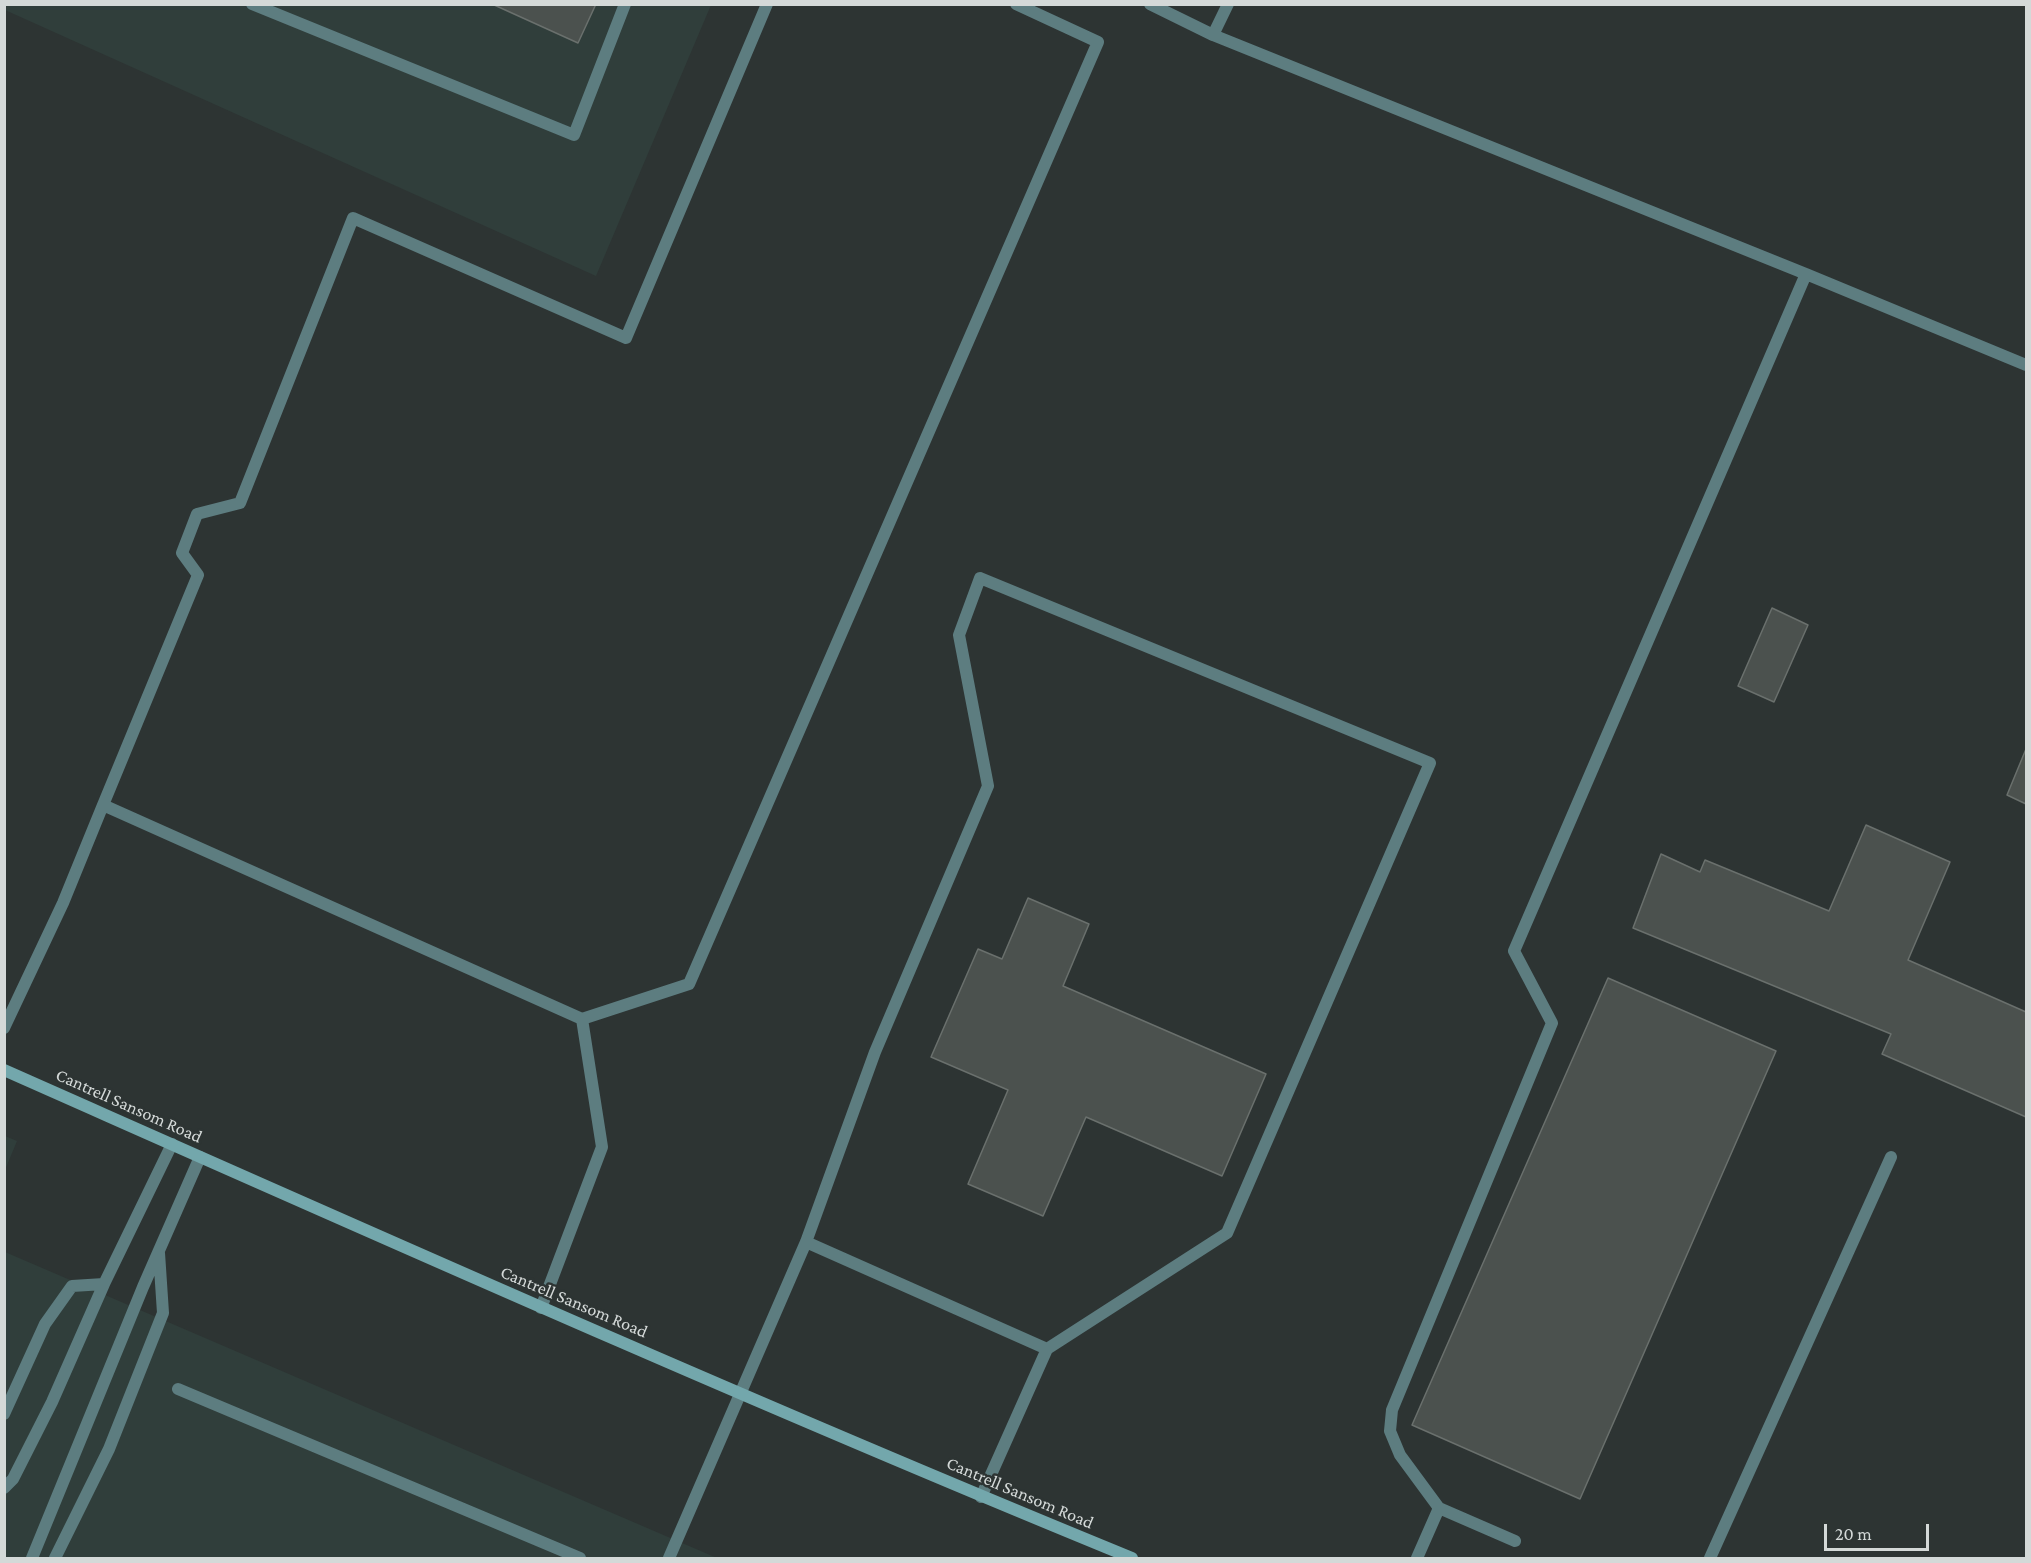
<!DOCTYPE html>
<html>
<head>
<meta charset="utf-8">
<style>
  body { margin:0 }
  #map { position:relative; width:2031px; height:1563px; overflow:hidden; background:#2d3433; font-family:"Crimson Pro",serif }
  canvas { display:block }
  .frame { position:absolute; inset:0; border:6px solid #d4d9d8; pointer-events:none }
  .scale { position:absolute; left:1824px; top:1524px; width:105px; height:27px; box-sizing:border-box; border:3px solid #d4d9d8; border-top:0; padding-left:8px; font-size:18px; line-height:21px; white-space:nowrap; color:#d4d9d8; -webkit-text-stroke:4px #2d3433; paint-order:stroke }
</style>
</head>
<body>
<div id="map">
<canvas width="2031" height="1563"></canvas>
<div class="frame"></div>
<div class="scale">20 m</div>
</div>
<script>
const g = document.querySelector('canvas').getContext('2d');
g.lineJoin = 'round';
function paint(path, color) { g.fillStyle = color; g.fill(path, 'evenodd'); }
function trace(path, color, width, dash) { g.strokeStyle = color; g.lineWidth = width; g.lineCap = dash ? 'butt' : 'round'; g.setLineDash(dash || []); g.stroke(path); }
function label(font, color, halo, rows, align = 'center') {
  g.font = font + ' "Crimson Pro",serif'; g.lineWidth = 5; g.setLineDash([]); g.textBaseline = 'middle'; g.strokeStyle = halo; g.fillStyle = color; for (const [text, x, y, turn = 0] of rows) {
    g.save(); g.translate(x, y); g.rotate((+turn || 0) * Math.PI / 180); g.textAlign = isNaN(turn) ? turn : align; if (halo) g.strokeText(text, 0, 0); g.fillText(text, 0, 0); g.restore();
  }
}
paint(new Path2D(`
  M5,4L711,5L596,276L5,10Z
  M5,1136L17,1141L5,1170Z
  M5,1252L717,1558H5Z`), '#303e3b');
const building = new Path2D(`
  M492,4H596L578,43Z
  M1772,608L1808,625L1774,702L1738,686Z
  M2026,749V804L2007,795Z
  M1866,825L1950,862L1908,960L2026,1012V1117L1882,1054L1891,1034L1633,928L1661,854L1700,872L1705,860L1829,911Z
  M1028,898L1089,924L1063,986L1266,1074L1222,1176L1086,1117L1043,1216L968,1184L1008,1090L931,1057L978,949L1002,959Z
  M1608,978L1776,1051L1580,1499L1412,1425Z`);
paint(building, '#4b514e');
trace(building, '#6a706d', 1.5);
trace(new Path2D(`
  M252,4L574,135L625,4
  M1150,4L1213,35L1806,274
  M1213,35L1228,4
  M103,805L198,575L182,553L197,514L240,503L353,218L626,338L767,4
  M4,1028L63,903L103,805L582,1019
  M806,1242L1047,1349L981,1497
  M541,1308L602,1147L582,1019L689,984L1098,42L1016,4
  M178,1389L580,1558
  M4,1414L45,1324L72,1286L104,1284
  M4,1488L13,1479L52,1402L104,1284L172,1144
  M1439,1508L1515,1541
  M32,1558L143,1287L200,1157
  M55,1558L109,1449L163,1313L159,1253
  M669,1558L806,1242L875,1052L988,786L959,635L980,578L1430,763L1227,1233L1047,1349
  M1417,1558L1439,1508L1400,1455L1390,1431L1392,1410L1552,1023L1514,951L1806,274L2026,365
  M1710,1558L1891,1157`), '#5d7d80', 12);
trace(new Path2D(`
  M4,1070C379,1236 753,1403 1132,1558`), '#73a7ac', 12);
label('18px', '#d4d9d8', '#2d3433', [
  ["Cantrell Sansom Road",129,1106,24],
  ["Cantrell Sansom Road",574,1302,23],
  ["Cantrell Sansom Road",1020,1493,23]
]);
</script>
</body>
</html>
